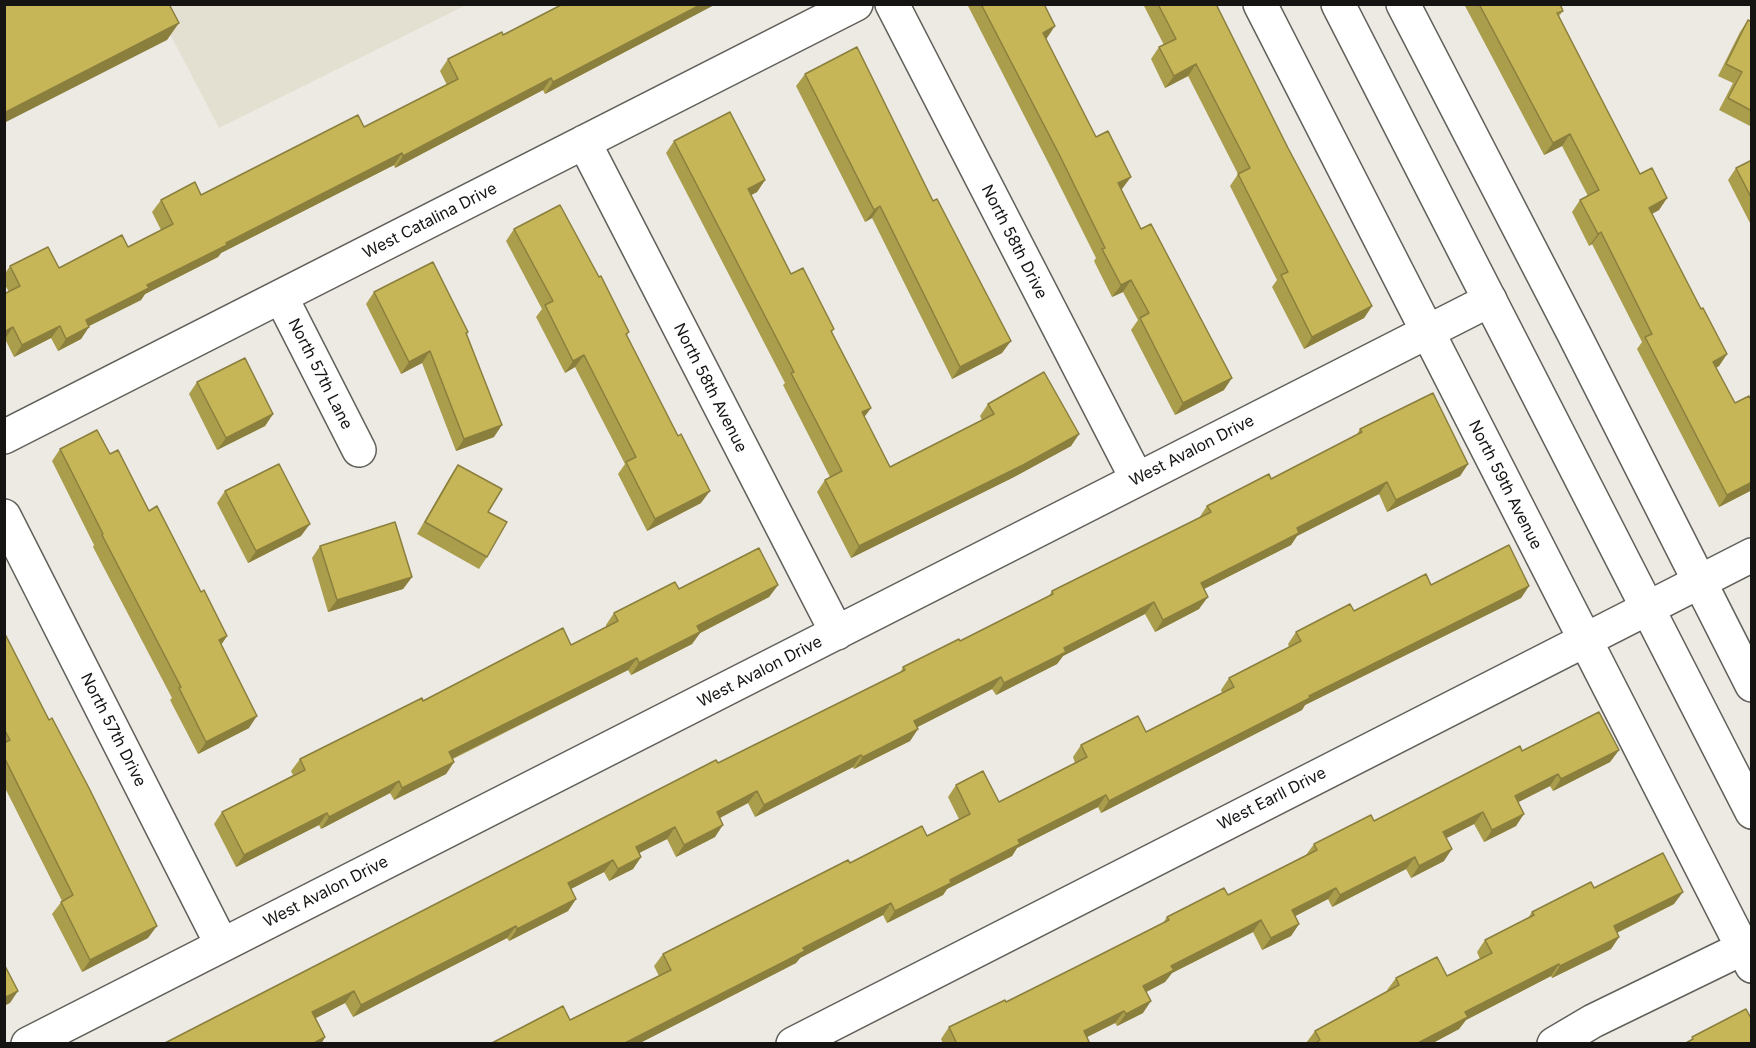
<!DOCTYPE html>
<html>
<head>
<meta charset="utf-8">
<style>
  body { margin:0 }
  #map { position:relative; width:1756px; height:1048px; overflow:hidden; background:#eceae3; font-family:Inter,sans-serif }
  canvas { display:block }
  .frame { position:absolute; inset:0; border:6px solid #151412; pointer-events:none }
</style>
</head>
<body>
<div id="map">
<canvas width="1756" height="1048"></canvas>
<div class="frame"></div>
</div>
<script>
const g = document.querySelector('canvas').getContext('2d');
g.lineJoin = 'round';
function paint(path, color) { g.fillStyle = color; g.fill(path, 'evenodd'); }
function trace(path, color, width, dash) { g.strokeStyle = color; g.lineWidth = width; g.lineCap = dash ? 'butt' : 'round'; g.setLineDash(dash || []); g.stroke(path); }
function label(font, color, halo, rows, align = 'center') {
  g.font = font + ' Inter,sans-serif'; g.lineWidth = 4.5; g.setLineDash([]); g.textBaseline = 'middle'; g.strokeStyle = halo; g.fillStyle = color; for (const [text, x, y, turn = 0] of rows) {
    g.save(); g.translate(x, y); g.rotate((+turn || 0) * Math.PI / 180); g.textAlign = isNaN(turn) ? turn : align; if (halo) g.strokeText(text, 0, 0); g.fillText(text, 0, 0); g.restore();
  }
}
paint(new Path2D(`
  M155,5H466L219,128Z`), '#e3e0d2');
const minor = new Path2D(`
  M892,4L1137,479
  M1260,4L1752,966
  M1403,4L1574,334L1752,685
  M584,142L837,633
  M281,297L359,450
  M4,437L856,4
  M4,516L222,945
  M28,1044L1490,300
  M793,1044L1752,555
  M1554,1044L1593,1021L1743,948`);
const major = new Path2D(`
  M1338,4L1752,812`);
trace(minor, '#61605a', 36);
trace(major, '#61605a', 36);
trace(minor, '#fff', 33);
trace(major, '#fff', 33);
paint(new Path2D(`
  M716,4L545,94L543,90L395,168L394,165L221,253L218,257L145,294L141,300L89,326L81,339L58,351L51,338L14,357L5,339L9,292L4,283V275L10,266L59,268L128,247L161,230L152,212L161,200L201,195L364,127L447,85L440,71L448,59L503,35Z
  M967,4H1044L1047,38L1046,39L1122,189L1121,190L1224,390L1175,415L1131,330L1138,320L1123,292L1112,297L1094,261L1096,258L1051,168Z
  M1143,4H1216L1288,148L1372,306L1364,318L1304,349L1272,287L1277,280L1230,186L1238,174L1188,76L1165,88L1151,59L1159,47L1164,45Z
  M1464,4H1560L1563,11L1559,16L1640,174L1667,198L1659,210L1652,214L1701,309L1727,354L1719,366L1716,368L1735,403L1752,402V490L1719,507L1637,349L1642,342L1592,244L1589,246L1572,212L1580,200L1588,196L1562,146L1544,155Z
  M1748,20L1752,22V127L1719,110L1733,83L1718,76L1740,32Z
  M805,74L1002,353L952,379L872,218L865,222L796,86Z
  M674,141L765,180L757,192L751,195L791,274L834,329L832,332L871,408L864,417L890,467L982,420L980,416L988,404L1079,434L1071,446L1014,477L851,558L817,492L825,480L830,477L783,385L785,383L666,153Z
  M1752,160V227L1728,180L1736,168Z
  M514,229L599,277L629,332L627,335L701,503L647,531L618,474L625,464L575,367L565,373L536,317L542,309L506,241Z
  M374,292L468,332L467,334L494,437L456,451L422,363L401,374L366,304Z
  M197,382L273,414L265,426L217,450L189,394Z
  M1360,429L1468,464L1460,476L1387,512L1379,494L1297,536L1291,545L1204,589L1199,609L1155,632L1145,614L1063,656L1057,664L996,695L992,689L917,727L918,729L910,741L854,769L853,767L755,817L748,803L720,818L715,837L676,857L667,839L639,853L641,857L633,869L609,881L604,872L571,889L576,899L568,911L509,941L507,938L353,1017L345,1003L316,1018L325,1037L321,1044H163L900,673L903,667L960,641L1049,596L1052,591L1199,518L1207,506L1271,479L1356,436Z
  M60,449L110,454L149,511L201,592L227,636L221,645L249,728L198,754L170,700L172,698L93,547L94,545L52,461Z
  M458,465L487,557L479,569L417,534L450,477Z
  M225,491L301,536L248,563L217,503Z
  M320,546L412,577L403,589L328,612L312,558Z
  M778,585L769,597L700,633L692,644L631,675L628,670L453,759L454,762L446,774L394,800L390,793L321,829L319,825L236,867L214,824L222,812L293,775L291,771L300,759L423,701L571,645L606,627V625L614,613L679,589Z
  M1431,585L1529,586L1521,598L1305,705L1302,710L1101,813L1098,807L1017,848L1012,856L947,889L943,895L887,923L883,915L800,958L796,963L638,1044H490L570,1020L659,976L654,966L663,954L850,863L927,836L959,819L948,797L956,785L999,802L1075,763L1073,757L1081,745L1146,732L1222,693L1221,690L1229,678L1289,647L1288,644L1296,632Z
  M4,632L148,938L82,972L52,914L62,901L4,786Z
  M1619,750L1610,762L1553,791L1550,786L1518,802L1516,826L1484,842L1474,824L1446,838L1444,861L1411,878L1406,869L1332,907L1328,899L1295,916L1299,924L1291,936L1262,950L1253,932L1172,973L1165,982L1146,992L1143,1013L1117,1026L1115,1023L1087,1037L1090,1044H943L941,1039L949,1027L1006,1002L1078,966L1163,923L1167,917L1228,895L1306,855L1314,844L1374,821L1522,751Z
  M1594,888L1674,904L1617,933L1619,937L1611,949L1552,978L1551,976L1466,1020L1459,1029L1431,1044H1307L1306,1043L1315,1031L1388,991L1387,990L1396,978L1447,976L1480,959L1477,952L1485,940L1528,918L1532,912Z`), '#aa9d4c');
paint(new Path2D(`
  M702,4H716L545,94L553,82Z
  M179,23L167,40L4,123V113Z
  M1055,26L1047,38L1034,45L1043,33Z
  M1196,64L1188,76L1165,88L1174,76Z
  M551,78L543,90L395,168L403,156Z
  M1570,134L1562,146L1544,155L1553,143Z
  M402,153L394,165L221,253L218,257L145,294L141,300L77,332L86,320L147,285L226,243Z
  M1131,177L1122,189L1110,195L1118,183Z
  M765,180L757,192L740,201L748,189Z
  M1667,198L1659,210L1640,220L1649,208Z
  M880,206L872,218L865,222L874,210Z
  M1601,232L1592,244L1589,246L1598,234Z
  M1131,280L1123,292L1112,297L1121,285Z
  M1372,306L1364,318L1304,349L1312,337Z
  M60,326L51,338L14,357L22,345Z
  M13,327L5,339L4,340V332Z
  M89,327L81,339L58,351L66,339Z
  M1011,341L1002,353L952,379L960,367Z
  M430,351L422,363L401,374L409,362Z
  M1727,354L1719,366L1705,374L1713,362Z
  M584,355L575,367L565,373L573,361Z
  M1232,378L1224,390L1175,415L1183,403Z
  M871,408L862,420V412Z
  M273,414L265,426L217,450L226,438Z
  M502,425L494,437L456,451L464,439Z
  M1079,434L1071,446L1014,477L851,558L859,546Z
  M1468,464L1460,476L1387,512L1396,500Z
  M1387,482L1379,494L1297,536L1291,545L1192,595L1201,583L1297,528Z
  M1752,482V490L1719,507L1727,495Z
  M710,491L701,503L647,531L655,519Z
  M310,524L301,536L248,563L256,551Z
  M412,577L403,589L328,612L337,600Z
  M778,585L769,597L700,633L692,644L631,675L639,663L697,626Z
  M1529,586L1521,598L1305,705L1302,710L1101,813L1109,801L1309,696Z
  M1208,597L1199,609L1155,632L1163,620Z
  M1154,602L1145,614L1063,656L1057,664L996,695L1004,683L1064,648Z
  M227,636L219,648V640Z
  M637,658L628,670L441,764L449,752Z
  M1001,677L992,689L906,733L914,721Z
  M257,716L249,728L198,754L206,742Z
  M918,729L910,741L854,769L863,757Z
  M1619,750L1610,762L1553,791L1561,779Z
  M861,755L853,767L755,817L764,805Z
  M454,762L446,774L394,800L402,788Z
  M1558,774L1550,786L1507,808L1515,796Z
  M399,781L390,793L321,829L329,817Z
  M757,791L748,803L708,824L717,812Z
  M1106,795L1098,807L1017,848L1012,856L947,889L943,895L887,923L895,911L1018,840Z
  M1483,812L1474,824L1435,844L1443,832Z
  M327,813L319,825L236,867L244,855Z
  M1524,814L1516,826L1484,842L1492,830Z
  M723,825L715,837L676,857L684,845Z
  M675,827L667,839L627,859L636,847Z
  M1452,849L1444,861L1411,878L1419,866Z
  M641,857L633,869L609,881L618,869Z
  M1415,857L1406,869L1332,907L1340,895Z
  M613,860L604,872L559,895L568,883Z
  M1336,888L1328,899L1284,922L1292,910Z
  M1683,892L1674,904L1606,938L1614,926Z
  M576,899L568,911L509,941L517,929Z
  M891,903L883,915L800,958L796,963L638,1044H623L803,948Z
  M1261,920L1253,932L1172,973L1165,982L1135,998L1143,986L1171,966Z
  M1299,924L1291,936L1262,950L1271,938Z
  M157,926L148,938L82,972L90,960Z
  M516,926L507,938L353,1017L361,1005Z
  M1619,937L1611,949L1552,978L1560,966Z
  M1559,964L1551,976L1466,1020L1459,1029L1431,1044H1416L1465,1012Z
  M18,991L10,1003L4,1006V998Z
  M354,991L345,1003L304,1024L312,1012Z
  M1151,1001L1143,1013L1117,1026L1126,1014Z
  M1124,1011L1115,1023L1075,1043L1084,1031Z
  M325,1037L321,1044H312Z`), '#8b7f3e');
const building = new Path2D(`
  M4,4H169L179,23L4,113Z
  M563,4H702L553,82L551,78L403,156L402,153L226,243L227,245L147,285L149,288L86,320L89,327L66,339L60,326L22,345L13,327L4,332V294L20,286L10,266L48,247L59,268L122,235L128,247L173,224L161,200L195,182L201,195L358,115L364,127L458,79L448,59L502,32L503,35Z
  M981,4H1044L1055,26L1043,33L1096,137L1108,131L1131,177L1118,183L1141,229L1151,224L1232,378L1183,403L1140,318L1149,313L1131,280L1121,285L1102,249L1105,248L1060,156Z
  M1158,4H1216L1288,148L1372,306L1312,337L1281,275L1288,272L1238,174L1250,168L1196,64L1174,76L1159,47L1176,39Z
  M1479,4H1560L1563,11L1557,13L1640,174L1652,168L1667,198L1649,208L1701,309L1703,308L1727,354L1713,362L1735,403L1749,396L1752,402V482L1727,495L1645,337L1652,334L1601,232L1598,234L1580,200L1599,190L1570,134L1553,143Z
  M1748,20L1752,22V111L1728,98L1742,72L1726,64Z
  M857,47L933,201L937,199L1011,341L960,367L880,206L874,210L805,74Z
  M730,112L765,180L748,189L791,274L803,268L834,329L831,331L871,408L862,412L890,467L994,414L988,404L1044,372L1079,434L1023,465L859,546L825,480L842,471L791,373L794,372L674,141Z
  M1752,160V199L1736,168Z
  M560,205L599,277L601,276L629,332L626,334L678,436L681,434L710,491L655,519L626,462L636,457L584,355L573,361L545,305L553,301L514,229Z
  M433,262L468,332L466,333L502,425L464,439L430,351L409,362L374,292Z
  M245,358L273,414L226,438L197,382Z
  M1433,393L1468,464L1396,500L1387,482L1297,528L1299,533L1201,583L1208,597L1163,620L1154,602L1064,648L1066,652L1004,683L1001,677L914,721L918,729L863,757L861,755L764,805L757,791L717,812L723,825L684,845L675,827L636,847L641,857L618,869L613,860L568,883L576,899L517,929L516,926L361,1005L354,991L312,1012L325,1037L312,1044H163L716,760L718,763L905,670L903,667L959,639L960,641L1053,594L1052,591L1211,512L1207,506L1269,474L1271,479L1362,432L1360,429Z
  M97,430L110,454L118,450L149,511L157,506L201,592L204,590L227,636L219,640L257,716L206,742L179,688L181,687L102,535L103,534L60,449Z
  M279,464L310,524L256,551L225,491Z
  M458,465L502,489L488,512L507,522L487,557L425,522Z
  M395,522L412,577L337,600L320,546Z
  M1509,545L1529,586L1309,696L1310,698L1109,801L1106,795L1018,840L1020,844L950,880L951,883L895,911L891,903L803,948L805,951L623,1044H490L563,1006L570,1020L671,970L663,954L848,860L850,863L922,826L927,836L970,814L956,785L983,771L999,802L1087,757L1081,745L1138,716L1146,732L1234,687L1229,678L1301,641L1296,632L1350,604L1354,611L1426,574L1431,585Z
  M759,548L778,585L697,626L700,632L639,663L637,658L449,752L454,762L402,788L399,781L329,817L327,813L244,855L222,812L305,770L300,759L422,698L423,701L563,628L571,645L618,621L614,613L675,582L679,589Z
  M4,632L49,720L52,718L89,788L157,926L90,960L61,902L73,895L4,757V743L10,740L4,729Z
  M1599,712L1619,750L1561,779L1558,774L1515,796L1524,814L1492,830L1483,812L1443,832L1452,849L1419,866L1415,857L1340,895L1336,888L1292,910L1299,924L1271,938L1261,920L1171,966L1174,970L1143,986L1151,1001L1126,1014L1124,1011L1084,1031L1090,1044H957L949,1027L1005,1000L1006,1002L1078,966L1169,920L1167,917L1224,888L1228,895L1317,850L1314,844L1371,815L1374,821L1520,746L1522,751Z
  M1663,853L1683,892L1614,926L1619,937L1560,966L1559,964L1465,1012L1468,1017L1416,1044H1314L1320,1040L1315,1031L1399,985L1396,978L1437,957L1447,976L1492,953L1485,940L1534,915L1532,912L1591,882L1594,888Z
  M4,964L18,991L4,998Z
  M1746,1009L1752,1020V1044H1684L1693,1039L1692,1037Z`);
paint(building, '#c6b658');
trace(building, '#8b7f3e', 1.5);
label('16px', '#151412', '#fff', [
  ["West Catalina Drive",430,221,-27],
  ["North 58th Drive",1014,242,63],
  ["North 57th Lane",320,374,63],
  ["North 58th Avenue",710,388,63],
  ["West Avalon Drive",1192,451,-27],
  ["North 59th Avenue",1505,485,63],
  ["West Avalon Drive",760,672,-27],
  ["North 57th Drive",113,730,63],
  ["West Earll Drive",1272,799,-27],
  ["West Avalon Drive",326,892,-27]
]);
</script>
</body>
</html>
